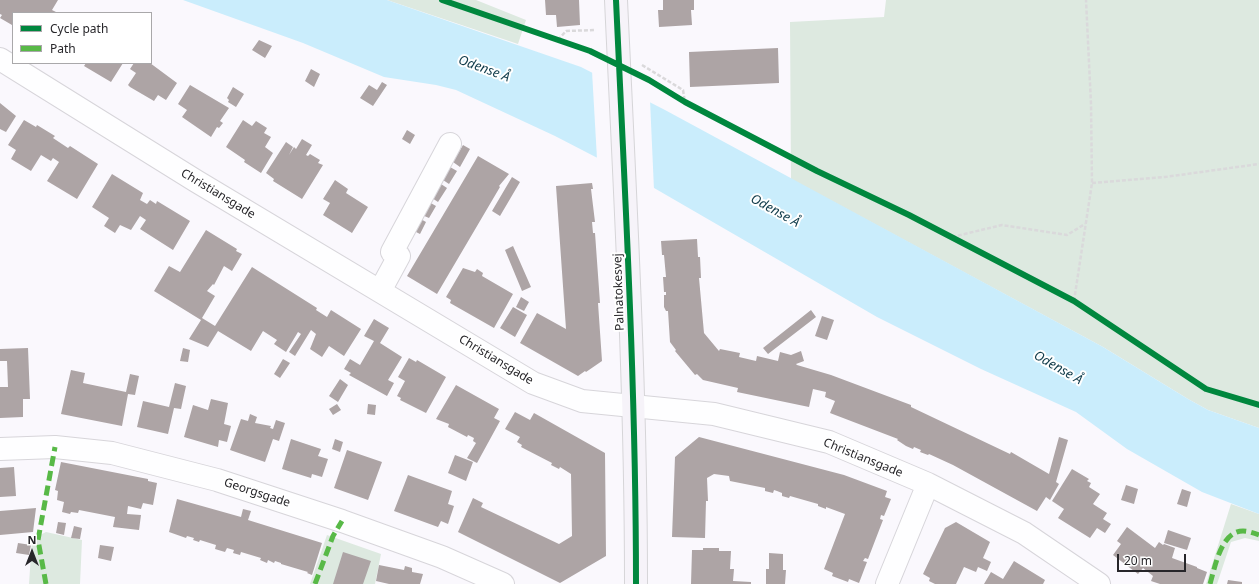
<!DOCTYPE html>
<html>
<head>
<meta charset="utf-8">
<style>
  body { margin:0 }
  #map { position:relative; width:1259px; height:584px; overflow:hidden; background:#faf8fd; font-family:"Noto Sans",sans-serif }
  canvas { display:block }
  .legend { position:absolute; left:12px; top:12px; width:140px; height:52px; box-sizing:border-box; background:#fff; border:1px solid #a9a8aa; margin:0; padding:5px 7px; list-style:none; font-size:12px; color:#27262a }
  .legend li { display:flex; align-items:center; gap:8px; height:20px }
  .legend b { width:20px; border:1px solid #a9a8aa }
  .north { position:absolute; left:12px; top:532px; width:40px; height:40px; -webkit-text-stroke:3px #fff; paint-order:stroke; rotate:0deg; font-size:11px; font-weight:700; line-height:16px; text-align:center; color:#27262a }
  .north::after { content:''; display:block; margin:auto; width:14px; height:18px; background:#27262a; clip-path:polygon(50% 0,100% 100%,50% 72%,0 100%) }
  .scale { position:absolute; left:1117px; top:554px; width:69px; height:18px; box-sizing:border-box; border:2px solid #27262a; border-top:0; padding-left:5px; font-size:12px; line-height:14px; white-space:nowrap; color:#27262a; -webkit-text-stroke:3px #fff; paint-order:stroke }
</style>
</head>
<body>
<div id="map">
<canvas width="1259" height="584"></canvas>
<ul class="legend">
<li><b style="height:5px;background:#00873e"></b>Cycle path</li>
<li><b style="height:5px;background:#58b947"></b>Path</li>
</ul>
<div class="north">N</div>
<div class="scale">20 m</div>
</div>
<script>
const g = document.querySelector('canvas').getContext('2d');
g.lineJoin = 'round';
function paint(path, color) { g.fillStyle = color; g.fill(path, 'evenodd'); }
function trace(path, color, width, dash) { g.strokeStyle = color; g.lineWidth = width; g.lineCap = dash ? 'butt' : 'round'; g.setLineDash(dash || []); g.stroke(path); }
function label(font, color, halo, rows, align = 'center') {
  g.font = font + ' "Noto Sans",sans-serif'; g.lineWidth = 4; g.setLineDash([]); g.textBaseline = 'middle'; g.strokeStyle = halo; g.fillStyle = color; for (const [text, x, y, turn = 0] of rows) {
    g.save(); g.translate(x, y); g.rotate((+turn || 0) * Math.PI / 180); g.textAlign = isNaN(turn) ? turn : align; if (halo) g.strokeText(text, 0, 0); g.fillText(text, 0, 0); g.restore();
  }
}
paint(new Path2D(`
  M387,0H476L526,20L518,44Z
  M886,0H1259V428L1208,410L1188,399L1103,347L791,179L790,22L884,17Z
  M1231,504L1259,514V541L1245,538L1231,542L1217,584H1206Z
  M46,532L82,540L80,584H29L32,539Z
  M327,535L381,554L375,584H310Z`), '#dde9e0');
paint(new Path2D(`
  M183,0H387L581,67L665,110L1103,347L1188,399L1208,410L1259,428V514L1202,492L1127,449L1076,412L981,369L877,317L642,181L555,136L456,90L436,85L384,77L303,43Z`), '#caedfc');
paint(new Path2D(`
  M592,71L650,100L654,190L597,159Z`), '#faf8fd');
paint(new Path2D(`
  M0,0H58L52,10L58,13H13L12,25L0,18L2,15L0,14Z
  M545,0H579L580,25L557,27L556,15H546Z
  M663,0H694V10H691L692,25L659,27L658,10H663Z
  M259,40L272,46L265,58L252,50Z
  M778,48L779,83L690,87L689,52Z
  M86,63H123L111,82L84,66Z
  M134,63H150L177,83L166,100L158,95L154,101L130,87L128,85L136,73L130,69Z
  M311,69L320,74L314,87L305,81Z
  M382,82L387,85L373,106L360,98L369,85L377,90Z
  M190,85L229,108L220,121L223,123L219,128L217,127L211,137L182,117L187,110L178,104Z
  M233,87L244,94L236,107L228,102L229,100L227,98Z
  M0,103L16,116L6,132L0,129Z
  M24,120L36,127L37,125L55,136L53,138L68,148L70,146L98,164L77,199L47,181L59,162L53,158L51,161L41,155L31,171L11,159L16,150L8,145Z
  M243,120L252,126L256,121L267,128L264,133L271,137L265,147L273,153L261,173L244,162L245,160L226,147Z
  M407,130L415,135L410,144L402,139Z
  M302,139L312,145L306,155L308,156L310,154L320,160L318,163L323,165L302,199L273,181L274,179L266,173L286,142L293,147L289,155L294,147L296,149Z
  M463,145L470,149L460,167L453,162Z
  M478,156L509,174L499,186L500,187L437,294L407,276Z
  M450,167L457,171L449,184L443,180Z
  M112,174L143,193L140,200L147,204L150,200L156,204L157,201L190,221L173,250L140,229L146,220L140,216L131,230L120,225L115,233L104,226L109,218L92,207Z
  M512,177L520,182L500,216L492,211Z
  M335,180L348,189L346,193L368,207L352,233L323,215L330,203L323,199Z
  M592,183L593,189H591L595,222H592L593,233H595L600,303H598L602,361L586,372L585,371L578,376L520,343L537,313L566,329L556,186Z
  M441,184L447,188L438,202L432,198Z
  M429,202L436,206L429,218L422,215Z
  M419,218L426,222L420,234L412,230Z
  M206,230L237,249L236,251L242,254L232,271L224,266L214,285L213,284L207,291L215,296L202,318L215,326L252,267L317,308L316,310L327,317L331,310L361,329L344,356L329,346L322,357L310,349L316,334L311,330L295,356L289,352L301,334L298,332L286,352L274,344L277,340L263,331L251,351L218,331L208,347L189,339L201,320L154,291L169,266L180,272Z
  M697,239L698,257H700L701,278H699L704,333L719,351L720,349L740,353L739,357L756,361L757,356L778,361L780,352L791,355L801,351L804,361L796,364L797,365L831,375L911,405V407L1010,454L1011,452L1049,474L1059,437L1068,440L1056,482L1059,484L1050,500L1046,497L1037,511L953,465L929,454L928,455L920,452L921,450L914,447L913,449L906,446L897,440L898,439L830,413L835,401L825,397L826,392L813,389L809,407L737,392L738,388L703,380L697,374L695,375L675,351L676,350L670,342L668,311H666L664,307V295H666V292H664L663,277H666L664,255H662L661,241Z
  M513,246L531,287L522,291L505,250Z
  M463,268L475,272L477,269L483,273L482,276L513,294L494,328L450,303L451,300L446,297Z
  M521,297L529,302L524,311L516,307Z
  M513,307L527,315L515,337L500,328Z
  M811,310L816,317L768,354L763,348Z
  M822,316L834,320L827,340L815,336Z
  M374,319L389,328L380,343L402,357L388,380L394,383L387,396L349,375L351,373L344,369L350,359L360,365L374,341L364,336Z
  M28,348L30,399H23V417L0,418V387H8L7,361H0V349Z
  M183,348L190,350L188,362L180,361Z
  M409,358L416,362L417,360L446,377L426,413L400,400L401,398L397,396L405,381L398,377Z
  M283,359L290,363L280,378L274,374Z
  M71,370L85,373L83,383L126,392L130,374L139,376L135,395L128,394L122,426L61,414Z
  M340,379L348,385L338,402L329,396Z
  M175,383L186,386L181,409L174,408L168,434L137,427L143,401L169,407Z
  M456,385L499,409L494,418L500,421L477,463L467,458L476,443L473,441L474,438L468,435L467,437L448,427L449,424L436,419Z
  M211,399L228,403L224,424L231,426L227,442L219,440L218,447L184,437L193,405L208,410Z
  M337,404L341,410L333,415L329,409Z
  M368,404L376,405L375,415L367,414Z
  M515,412L530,420L534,413L605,453L606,556L560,583L458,532L473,498L483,503L481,507L559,544L572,536L571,474L560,467L559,469L551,465L552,463L521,447L522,445L517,442L520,437L505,429Z
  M250,414L257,417L255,423L271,426L270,428L273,429L276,420L285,423L279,441L273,439L265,462L230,450L241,419L248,421Z
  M699,437L844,475L887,491L885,497L891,499L884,516L881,515L880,519L883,520L868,559L865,558L863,561L867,562L859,583L849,579L848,582L832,576L833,573L824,569L845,514L826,507V509L818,506V504L790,496L789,498L782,496V493L777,491L774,490L773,493L765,491V488L730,481L729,476L714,474L707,478L708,501H706L705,538L672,537L675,457Z
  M291,439L321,449L318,456L328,459L322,477L312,474L311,478L282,469Z
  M335,439L343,442L340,452L332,449Z
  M347,450L382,462L368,500L334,488Z
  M455,455L473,462L466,481L448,473Z
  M61,462L148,479V481L157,483L153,505L143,503L141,509L128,506L127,514L141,515L139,530L113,527L115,517L79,510L78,513L71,512L70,514L62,512L64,502L57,500L58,491L55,490Z
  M14,467L16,496L0,497V468Z
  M1072,469L1089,479L1087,481L1091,483L1089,487L1100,494L1093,504L1107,513L1103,519L1111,524L1105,533L1097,528L1090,538L1058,518L1064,509L1052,501Z
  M408,475L452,491L448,504L454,506L448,524L441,521L438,527L394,511Z
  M1126,485L1138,489L1134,504L1121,500Z
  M1182,489L1191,492L1187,507L1177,504Z
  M177,499L241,517L243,509L251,511L248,520L322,543L312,575L307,573L308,572L281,564V563L275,561L274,563L268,560L267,563L260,560L261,558L241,552L240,555L233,553L234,550L227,548L225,552L215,549L216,545L200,540L199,542L193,540L194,538L187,536L186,538L169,532Z
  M36,508L33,532L0,535V511Z
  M58,522L66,523L64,535L56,533Z
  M956,522L990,542L983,558L991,562L987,571L978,567L976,572L964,567L956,584H935L929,581L930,578L923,574L945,528Z
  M74,526L82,528L80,539L71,538Z
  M1127,527L1155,548L1159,542L1163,545L1164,544L1175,548L1172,558L1197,567V568L1207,572L1203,584H1160L1151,581L1153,576L1143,568L1138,574L1113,555L1121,544L1117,541Z
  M1168,530L1191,538L1187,550L1164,543Z
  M18,543L31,545L29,555L16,553Z
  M100,545L114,547L111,561L98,558Z
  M703,548H719V551H731L730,569H734L733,581L751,582V584H691L692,550H703Z
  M343,552L371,561L363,584H333Z
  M769,553L783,554V570H786L785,584H766V569H769Z
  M1014,561L1045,580L1043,584H984L991,572L1003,579Z
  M379,565L404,570L405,566L412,568V572L423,574L420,584H389L376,581Z
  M1228,580L1242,582V584H1227Z`), '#ada4a5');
const minor = new Path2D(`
  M0,59L196,181L533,383L582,401L714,414L829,442L928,484L1024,533L1099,584
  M380,291L399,256L392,252L450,144
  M0,449L55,447L112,453L217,480L342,521L442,557L503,584
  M887,584L928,484`);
const major = new Path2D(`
  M616,0C625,195 636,389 636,584`);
trace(minor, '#d7d5da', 24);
trace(major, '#d6d5d8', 24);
trace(new Path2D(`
  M558,40L566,31L595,30
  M642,65L683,90L685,102
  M1092,183L1165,177L1259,164
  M952,237L1002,225L1067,235L1085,224
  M1074,301L1092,183L1091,104L1086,0`), '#dad9db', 2.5, [4, 2]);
trace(minor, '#fefeff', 22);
trace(major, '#f6f3f9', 22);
trace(new Path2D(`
  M46,584L38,540L55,447
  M315,584L333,536L342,521
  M1210,584C1215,567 1221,531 1243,531C1248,531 1254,533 1259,535`), '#58b947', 5, [10, 5]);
trace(new Path2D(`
  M442,0L590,51L649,80L685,102L817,171L909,215L1074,301L1206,389L1259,405
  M616,0C625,195 636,389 636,584`), '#00873e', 6);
label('12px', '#27262a', '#fff', [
  ["Christiansgade",218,194,31],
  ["Palnatokesvej",619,292,-92],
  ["Christiansgade",496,360,31],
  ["Christiansgade",863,458,22],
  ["Georgsgade",257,493,18]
]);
label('italic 13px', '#103b4a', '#fff', [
  ["Odense Å",484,69,20],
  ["Odense Å",775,211,29],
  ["Odense Å",1058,368,30]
]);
</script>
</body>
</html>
